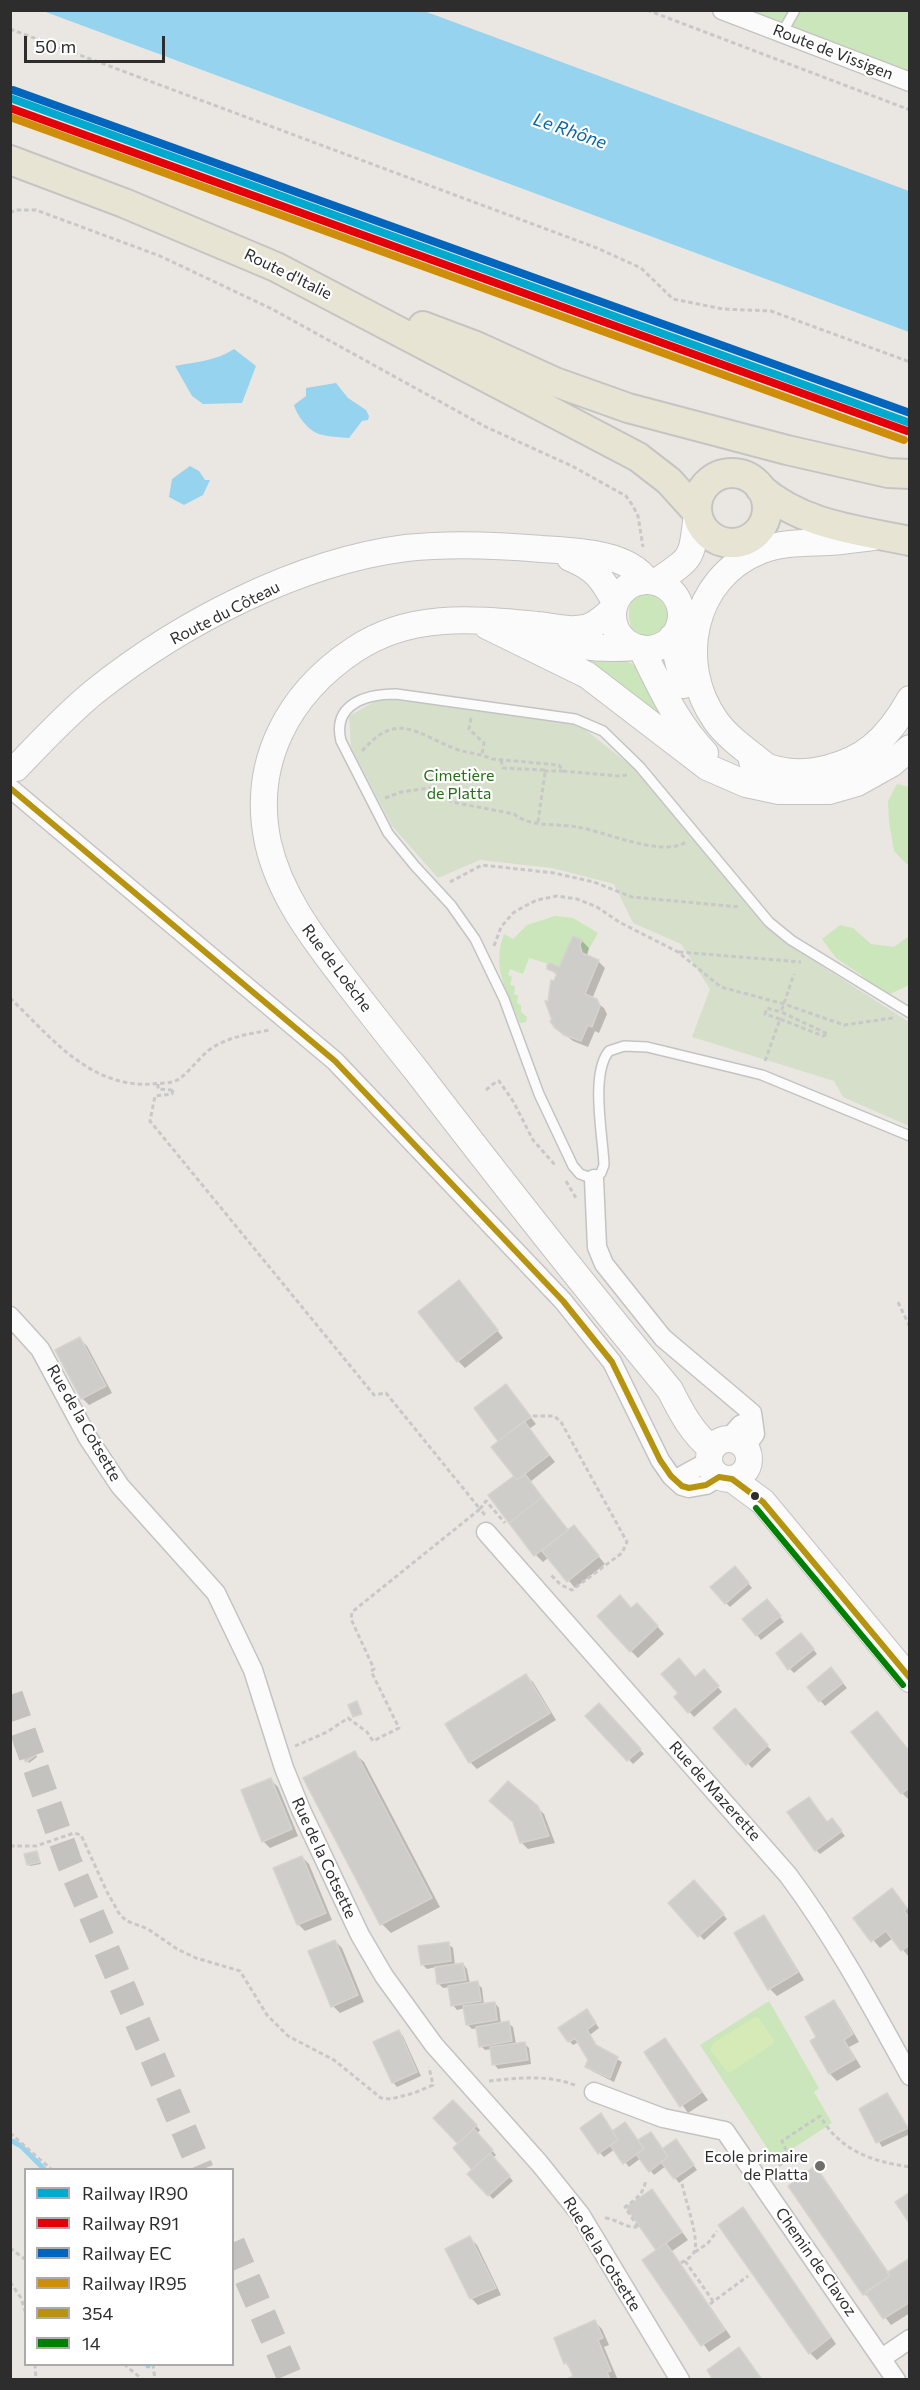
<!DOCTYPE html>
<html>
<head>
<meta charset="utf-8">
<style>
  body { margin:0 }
  #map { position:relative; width:920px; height:2390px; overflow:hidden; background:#eae7e2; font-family:Commissioner,sans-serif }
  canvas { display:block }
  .frame { position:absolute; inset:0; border:12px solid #2d2d2d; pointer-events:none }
  .legend { position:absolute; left:24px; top:2168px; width:210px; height:198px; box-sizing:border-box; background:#fff; border:2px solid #ababab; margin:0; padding:8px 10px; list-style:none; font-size:18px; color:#2d2d2d }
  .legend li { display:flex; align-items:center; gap:12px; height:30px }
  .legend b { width:30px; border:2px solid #ababab }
  .scale { position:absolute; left:24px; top:36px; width:141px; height:27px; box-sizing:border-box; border:3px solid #2d2d2d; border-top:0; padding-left:8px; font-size:18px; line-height:21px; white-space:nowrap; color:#2d2d2d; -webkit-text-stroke:4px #fff; paint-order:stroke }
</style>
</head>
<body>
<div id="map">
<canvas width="920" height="2390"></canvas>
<div class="frame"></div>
<ul class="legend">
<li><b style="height:8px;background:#00a9ce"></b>Railway IR90</li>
<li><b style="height:8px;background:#e30009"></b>Railway R91</li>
<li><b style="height:8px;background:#0065bd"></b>Railway EC</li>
<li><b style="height:8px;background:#cf8e09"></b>Railway IR95</li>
<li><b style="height:8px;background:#b69410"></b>354</li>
<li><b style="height:8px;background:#008000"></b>14</li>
</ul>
<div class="scale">50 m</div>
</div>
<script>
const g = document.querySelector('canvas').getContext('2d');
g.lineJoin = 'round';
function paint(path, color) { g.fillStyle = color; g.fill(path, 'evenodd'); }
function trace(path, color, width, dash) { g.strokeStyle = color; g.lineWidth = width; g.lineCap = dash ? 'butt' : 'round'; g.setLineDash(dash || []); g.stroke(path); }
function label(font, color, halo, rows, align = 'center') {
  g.font = font + ' Commissioner,sans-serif'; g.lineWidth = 4.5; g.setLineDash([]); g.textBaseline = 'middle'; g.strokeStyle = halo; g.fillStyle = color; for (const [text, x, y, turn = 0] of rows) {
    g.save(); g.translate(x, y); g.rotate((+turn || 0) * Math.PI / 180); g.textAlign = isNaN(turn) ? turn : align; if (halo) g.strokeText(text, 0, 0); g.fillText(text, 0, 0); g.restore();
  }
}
paint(new Path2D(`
  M723,11H909V73Z
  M645,593C669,597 677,624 655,637C627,640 628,620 630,598L635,594Z
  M584,655C604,657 624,656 640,669L668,723L582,660Z
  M897,784L909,787V866L894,851L889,822L888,801Z
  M555,916L573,918L598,933L586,954L580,949L582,940L573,936L559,967L529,958L523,974L510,969L508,975L512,977L510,985L515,986L514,994L518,996L517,1003L521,1005V1012L527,1017L526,1022L520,1023C507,991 491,968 504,934L513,939L527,925Z
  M840,925L853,928L871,944L894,947L909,936V985L886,996L861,975L836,958L822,939Z
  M769,2001L819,2088L814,2092L832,2123L775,2160L700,2045Z`), '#cbe6ba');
paint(new Path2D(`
  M381,698L578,724L639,772L753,911L792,947L909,1022V1126L843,1097L834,1081L692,1037L710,989L681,944L633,923L614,884L552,868L480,860L438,878L392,826L351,747L349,716Z`), '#d6dfca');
paint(new Path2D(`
  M755,2017L759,2018L774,2040L773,2044L731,2072H727L711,2051L712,2044Z`), '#d6eab8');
paint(new Path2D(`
  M43,11H424L909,191V332Z
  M234,349L256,366L242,403L203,404L192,396L175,366C196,362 216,361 234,349Z
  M336,383L348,398L366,410L369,416L368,420L362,421L349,438C340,437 328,437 319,434C309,431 297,416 294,405L306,396V388Z
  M190,466L199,471L205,480H210L203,495L184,505L169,497L172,479Z`), '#95d3ee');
paint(new Path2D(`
  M573,938L582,941L589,948L587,957L598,961L605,968L592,999L604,1008L607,1014L599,1033L595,1031L588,1047L573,1041L564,1034L554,1021L549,1002L558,976L549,968L560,969Z
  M466,1289L503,1338L465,1368L458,1361Z
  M80,1339L87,1346L112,1393L89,1405L82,1398Z
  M506,1386L536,1424L529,1429L555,1462L530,1482L569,1531L580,1534L605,1564L575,1588L549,1557L543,1562L536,1555L490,1496L520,1482L493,1447L500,1441L476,1409Z
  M739,1572L752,1588L730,1607L726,1603Z
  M771,1606L784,1622L761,1640L744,1619Z
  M631,1609L644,1611L664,1634L638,1658L631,1651Z
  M805,1639L817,1654L794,1673L790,1669Z
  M835,1674L847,1688L825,1706L809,1687Z
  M526,1676L533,1682L556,1720L477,1769L470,1762L447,1725Z
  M708,1676L722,1692L694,1717L676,1697L696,1679Z
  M599,1705L644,1754L633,1764L587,1716Z
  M735,1710L771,1750L752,1768L715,1728Z
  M26,1742L37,1757L29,1763L16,1746Z
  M354,1753L364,1762L440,1907L391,1933L382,1924Z
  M910,1753V1799L909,1800L902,1793Z
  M271,1780L278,1787L298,1836L270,1848L263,1841Z
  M537,1807L544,1814L555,1843L528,1849L521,1842Z
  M832,1820L845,1836L820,1854L816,1850L827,1823Z
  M37,1853L41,1864L30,1866L28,1864Z
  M302,1857L309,1864L332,1920L305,1931L298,1924Z
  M698,1886L727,1919L704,1940L670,1903Z
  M898,1897L910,1911L909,1957L893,1938L880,1948L855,1918Z
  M764,1917L770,1924L804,1980L777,1996L770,1989L736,1934Z
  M335,1941L342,1948L364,2002L340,2013L333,2006Z
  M448,1944L453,1948L455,1965L463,1964L467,1969L470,1984L477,1983L482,1988L484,2005L495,2003L499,2008L501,2024L508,2023L513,2027L516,2044L524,2043L529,2048L531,2064L498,2069L494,2064L492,2049L485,2050L481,2046L478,2028L472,2029L467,2024L465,2008L457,2010L453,2005L450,1987L443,1988L438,1983L436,1967L427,1969L422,1964Z
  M833,2002L840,2009L859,2042L849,2047L861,2067L837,2081L830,2074L812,2041L818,2038Z
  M587,2011L599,2028L590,2035L598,2048L622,2062L614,2082L592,2071L587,2067L590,2060L579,2042L573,2045L570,2042L582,2035Z
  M399,2032L403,2036L421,2076L397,2087L393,2082Z
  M665,2040L708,2100L688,2113L646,2053Z
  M887,2095L910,2130V2134L882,2147L861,2110Z
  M453,2102L480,2130L477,2134L496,2155L493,2158L513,2181L493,2199L469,2174L474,2170L460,2144Z
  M601,2115L613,2132L638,2141L651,2134L663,2150L680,2146L697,2170L679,2183L666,2166L654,2175L641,2158L629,2167L615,2149L604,2157L600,2153Z
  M815,2168L822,2175L889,2273L910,2260V2313L891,2325L872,2300L864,2294Z
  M652,2191L688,2240L672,2251L731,2337L709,2352L644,2260L658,2251L628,2207Z
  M742,2209L749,2216L836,2344L817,2360L810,2353Z
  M470,2238L477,2245L501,2295L478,2305L471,2298Z
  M595,2322L602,2329L609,2345L604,2347L617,2378L569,2380L575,2377L566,2363Z
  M739,2349L763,2380H715Z`), '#0003');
trace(new Path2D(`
  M10,2140L21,2146L45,2170
  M148,2364V2366`), '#95d3ee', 5);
const building = new Path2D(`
  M573,936L582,940L580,945L582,953L599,960L585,994L597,999L600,1006L592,1027L588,1025L581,1041L564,1035L555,1028L550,1021L552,1020L545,1001H548L551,980L554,981L557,973L547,969V965L550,963L559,967Z
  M459,1280L498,1330L457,1362L418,1312Z
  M80,1337L106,1386L81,1399L55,1350Z
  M506,1384L531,1417L498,1441L474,1408Z
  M524,1421L549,1455L517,1480L491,1447Z
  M525,1474L542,1497L509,1523L488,1495L514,1476L517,1480Z
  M542,1497L568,1530L534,1556L509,1523Z
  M574,1525L599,1556L567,1582L542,1551Z
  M735,1566L749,1583L725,1604L710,1587Z
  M620,1595L631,1608L637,1603L658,1626L630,1652L597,1616Z
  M767,1599L781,1616L756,1636L742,1619Z
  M801,1633L814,1649L788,1670L776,1653Z
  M679,1658L695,1677L704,1669L719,1686L688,1713L674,1697L678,1693L661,1674Z
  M831,1667L843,1683L819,1702L807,1687Z
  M526,1674L550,1713L469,1763L445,1724Z
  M357,1701L362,1714L353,1717L348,1705Z
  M599,1703L641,1749L627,1761L585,1716Z
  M735,1708L768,1745L746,1765L713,1728Z
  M877,1711L910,1752V1787L901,1794L851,1732Z
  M24,1738L36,1755L26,1762L14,1745Z
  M355,1751L432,1898L380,1925L303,1778Z
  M271,1778L292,1829L262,1842L241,1790Z
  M508,1781L538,1806L549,1836L520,1843L513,1822L489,1801Z
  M809,1797L827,1822L832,1818L842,1831L815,1851L787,1812Z
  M37,1851L40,1862L27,1865L24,1854Z
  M302,1856L326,1913L297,1925L273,1868Z
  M694,1880L724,1914L698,1937L668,1903Z
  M892,1888L907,1908L904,1911L910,1919V1945L901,1951L886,1931L871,1942L853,1918Z
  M764,1915L798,1972L768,1990L734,1933Z
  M335,1940L358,1995L331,2007L308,1951Z
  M449,1942L451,1961L421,1965L418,1946Z
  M463,1963L466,1980L437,1984L435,1967Z
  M478,1981L481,2001L451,2006L448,1986Z
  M834,2000L853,2034L844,2040L855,2059L829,2074L810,2041L816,2037L805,2017Z
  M495,2002L497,2020L466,2025L463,2006Z
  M587,2009L596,2023L587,2030L596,2045L618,2057L610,2078L585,2067L588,2060L575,2038L568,2042L558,2028Z
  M509,2021L512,2041L479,2047L476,2027Z
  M399,2030L417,2072L392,2083L373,2042Z
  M665,2038L702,2092L680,2107L644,2052Z
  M525,2042L528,2060L492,2065L490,2047Z
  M887,2093L908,2128L876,2143L859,2109Z
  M453,2100L477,2125L458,2144L433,2118Z
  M601,2113L618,2140L598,2154L580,2128Z
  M625,2122L644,2149L623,2164L610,2145L618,2140L612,2131Z
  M474,2129L493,2150L472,2170L453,2148Z
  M651,2132L668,2157L649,2172L636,2154L644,2149L638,2140Z
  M676,2139L694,2165L674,2179L661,2162L668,2157L662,2149Z
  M490,2153L510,2176L488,2196L467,2174Z
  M815,2166L890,2276L863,2295L788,2186Z
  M652,2189L682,2232L656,2250L626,2207Z
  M910,2192V2224L895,2202Z
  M743,2207L831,2337L809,2354L718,2225Z
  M470,2236L496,2288L470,2299L445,2249Z
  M666,2243L725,2330L701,2346L642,2260Z
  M910,2258V2302L883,2319L865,2292L890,2276L888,2272Z
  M595,2320L603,2338L598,2340L611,2371L607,2372L610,2380H565L573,2376L567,2362L564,2364L554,2338Z
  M739,2347L762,2380H713L707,2370Z`);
paint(building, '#cfcdc9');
trace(building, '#d5d3ce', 1.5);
trace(new Path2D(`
  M10,1695L69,1862L201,2170
  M232,2243L291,2380`), '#c4c2be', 26, [26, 13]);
const lane = new Path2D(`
  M782,33L795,10
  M910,1013L791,940L769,922L640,767L603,731L575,719L396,694C366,694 332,704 341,741L388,833L415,866L451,905L475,939L504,999L539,1094L573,1166L580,1174L594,1179L601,1173L604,1165C603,1136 590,1074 609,1051L624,1046L647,1047L738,1069L762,1075L910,1136`);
const street = new Path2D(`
  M722,10L910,82
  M10,788L335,1061L563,1301L612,1362L660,1460L671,1476L682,1486L689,1488L706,1485L719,1477
  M594,1179L597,1247L604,1264L663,1338L752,1413L755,1434L745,1448
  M10,1316L40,1349L88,1438L120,1486L216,1593L253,1670L284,1768L301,1810L360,1935L384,1976L434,2045L540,2164L580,2214L680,2380
  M728,1439L740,1425L751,1420
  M676,1479L709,1461
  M486,1532L788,1875C835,1938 872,2007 910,2076
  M594,2092L663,2118L725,2131L896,2380
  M882,2358L910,2339`);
const secondary = new Path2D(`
  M570,558C595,568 602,578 615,602
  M613 615a34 34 0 1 1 68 0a34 34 0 1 1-68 0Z
  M656,582C695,556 691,559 697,514
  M613,609C604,617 596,626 584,628C567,632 553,626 537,625C473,619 410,612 354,650C288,694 251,763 268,843C280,896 314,939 346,981C369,1011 392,1040 416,1070C499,1178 583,1285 670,1390C681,1412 692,1433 712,1449
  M487,626L587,675L707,767L746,784L779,791H829L857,783L891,764L910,748
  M672,637L684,685
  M548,639C577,647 605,650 635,647
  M641,648C660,686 676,723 705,753
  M752,761C761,765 769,768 779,770C808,777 849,766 872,747C888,734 900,717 910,699
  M767,767C749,752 729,739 716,721C675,664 692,578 760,551C782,542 804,543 828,542C843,541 858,539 873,537
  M16,768C41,742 66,715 94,692C179,624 297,562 406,548C451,543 496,545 542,549C573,551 628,552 647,581
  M709 1459a20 20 0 1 1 40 0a20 20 0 1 1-40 0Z
  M732,1479L763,1502L910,1679`);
const primary = new Path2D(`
  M10,160L124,203L276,267L638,457L669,481L697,512
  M423,326L476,346L555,382L628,408L787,450L888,473L910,474
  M697 508a35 35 0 1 1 70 0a35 35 0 1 1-70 0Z
  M760,488C802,525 857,530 910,541`);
trace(lane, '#c4c3c3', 12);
trace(street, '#c4c3c3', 21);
trace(secondary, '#c4c3c3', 28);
trace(primary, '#c6c4c3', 32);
trace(new Path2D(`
  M647,10L910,110
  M10,29L597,248L641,268L673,299L723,309L771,311L910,362
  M10,213L15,210H36L160,256L272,309L486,427L572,466L626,496L633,506L638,516L643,547
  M471,718L469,729L484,743L482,754
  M362,751C398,710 416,734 456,749C469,754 480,753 492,759L559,765L563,771L618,776L628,775
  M501,760L503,768L544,770L545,772L538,822
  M544,771H563
  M385,798L401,792L429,788L452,802L514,814C531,828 557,823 577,827C604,831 662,858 686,842
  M450,882L482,865L554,873L594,882L632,897L740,907
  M494,946L501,927L513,913L525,906L537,900L557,896L577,899L597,907L619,922L678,952L721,987L784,1004L844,1025L893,1018
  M679,952L801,962
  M10,998C50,1036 89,1088 152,1084C160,1083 172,1084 179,1079C190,1071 198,1059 209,1050C227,1037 248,1034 270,1030
  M780,1019L765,1014L767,1008L781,1012
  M765,1061L780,1019L823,1036L828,1034L781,1012L794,974
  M158,1084V1089L173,1090
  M173,1090L172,1094L155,1096L150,1121L374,1395L386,1393L480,1509L352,1612L351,1619L374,1669L371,1671L399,1728L373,1741L367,1732L348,1718L327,1732L295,1746
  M486,1090L497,1081H499L513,1101L533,1140L555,1165
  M566,1181L576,1198
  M898,1302L910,1327
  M533,1416H554L561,1422L627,1542L622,1553L572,1590L561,1585L551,1575
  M485,1515L480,1509L486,1501L505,1523
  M10,1846H36L74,1833L81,1835L107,1892L120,1915L127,1921L148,1929L177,1949L196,1958L240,1971L267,2015L288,2036L334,2060L381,2098L391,2099L414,2093L433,2085L429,2067
  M489,2081C520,2078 548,2074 577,2086
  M10,2133L52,2170
  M772,2169L790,2159L782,2141L820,2116C841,2151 870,2161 910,2167
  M605,2218C617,2219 625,2228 637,2227
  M638,2227L625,2207C636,2199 644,2194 646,2179
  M10,2248L26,2260
  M695,2252L708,2243L717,2231
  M685,2261L713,2301
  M681,2263C685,2260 690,2258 693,2254C702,2243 684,2198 682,2183
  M10,2282L21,2298L26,2314
  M710,2304L748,2276
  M35,2364L36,2380
  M124,2364L143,2380
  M153,2364L155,2380`), '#c8c8c8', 3, [4.5, 3]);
trace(lane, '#fcfbfb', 9);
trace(street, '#fcfbfb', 18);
trace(secondary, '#fcfbfb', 26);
trace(primary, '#e7e4d4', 28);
trace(new Path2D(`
  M10,788L335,1061L563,1301L612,1362L660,1460L671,1476L682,1486L689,1488L706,1485L719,1477L732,1479L763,1502L910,1678`), '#b69410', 6);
trace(new Path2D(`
  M756,1508L903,1685`), '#008000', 6);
trace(new Path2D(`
  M10,98L910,423`), '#00a9ce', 8);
trace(new Path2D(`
  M10,108L907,431`), '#e30009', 8);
trace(new Path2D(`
  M13,90L910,413`), '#0065bd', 8);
trace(new Path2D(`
  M10,117L904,440`), '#cf8e09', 8);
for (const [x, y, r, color] of [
  [755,1496,5,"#2d2d2d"],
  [820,2166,6,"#6f6e6c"]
]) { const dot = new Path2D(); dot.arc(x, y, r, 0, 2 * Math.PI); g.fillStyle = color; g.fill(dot); trace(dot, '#fff', 2); }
label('16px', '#2d2d2d', '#fff', [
  ["Route de Vissigen",833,52,21],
  ["Route d'Italie",288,274,26],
  ["Route du Côteau",225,613,-27],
  ["Rue de Loèche",337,968,53],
  ["Rue de la Cotsette",84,1423,60],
  ["Rue de Mazerette",715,1791,48],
  ["Rue de la Cotsette",324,1858,65],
  ["Rue de la Cotsette",602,2254,58],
  ["Chemin de Clavoz",816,2262,55]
]);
label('16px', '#276e19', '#fff', [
  ["Cimetière",459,776],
  ["de Platta",459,794]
]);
label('16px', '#2d2d2d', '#fff', [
  ["Ecole primaire",808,2157],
  ["de Platta",808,2175]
], 'right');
label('italic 18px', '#0968a4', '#fff', [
  ["Le Rhône",570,131,19]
]);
</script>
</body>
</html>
